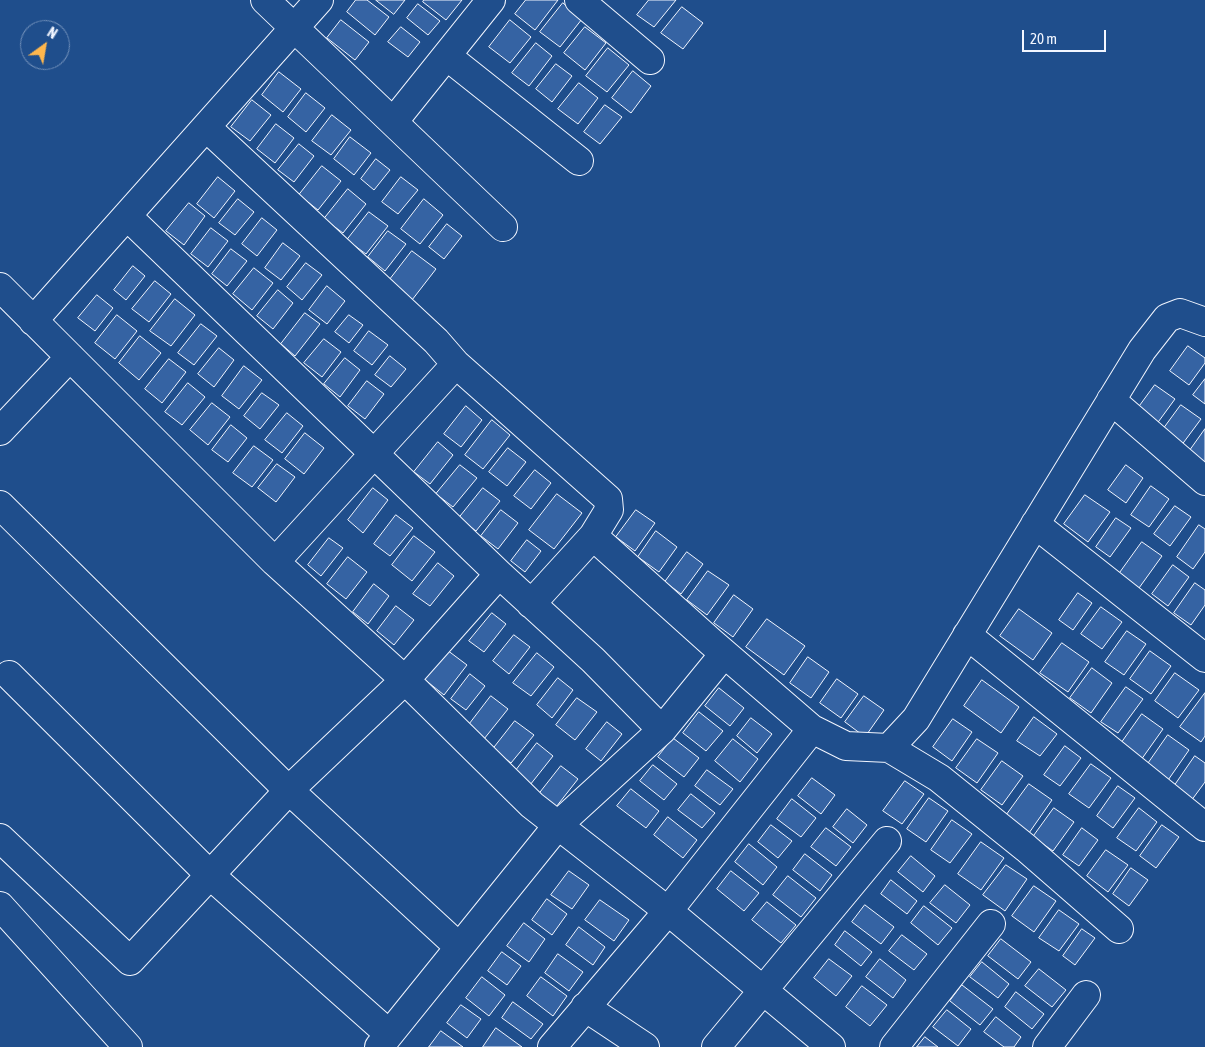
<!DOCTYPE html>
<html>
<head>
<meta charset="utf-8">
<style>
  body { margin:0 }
  #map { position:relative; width:1205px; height:1047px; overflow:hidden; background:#1f4e8c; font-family:"Asap Condensed",sans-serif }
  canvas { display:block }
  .north { position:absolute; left:20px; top:20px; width:50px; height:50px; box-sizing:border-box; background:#1f4e8c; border:1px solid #7391ba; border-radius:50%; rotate:32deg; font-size:14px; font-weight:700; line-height:20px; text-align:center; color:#f2f6ff }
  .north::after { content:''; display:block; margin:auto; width:18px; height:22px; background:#ffb74d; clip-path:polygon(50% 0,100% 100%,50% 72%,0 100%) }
  .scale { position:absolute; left:1022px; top:30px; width:84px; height:22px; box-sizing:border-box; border:2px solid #f2f6ff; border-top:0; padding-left:6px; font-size:15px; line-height:18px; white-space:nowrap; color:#f2f6ff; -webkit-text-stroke:4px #1f4e8c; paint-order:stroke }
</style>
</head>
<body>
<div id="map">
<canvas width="1205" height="1047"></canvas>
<div class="north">N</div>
<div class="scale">20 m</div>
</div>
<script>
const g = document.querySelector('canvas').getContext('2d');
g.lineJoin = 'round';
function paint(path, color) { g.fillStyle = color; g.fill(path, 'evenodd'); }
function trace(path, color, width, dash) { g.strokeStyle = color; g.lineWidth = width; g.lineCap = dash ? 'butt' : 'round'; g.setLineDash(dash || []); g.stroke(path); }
const building = new Path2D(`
  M356,0H367L389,17L375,35L347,12Z
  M376,0H405L394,14Z
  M424,0H462L446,20L423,2Z
  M526,0H558L535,30L515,14Z
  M649,0H676L654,27L637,15Z
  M563,3L582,19L560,47L540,32Z
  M418,4L440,21L428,35L407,18Z
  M682,7L703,23L683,49L661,33Z
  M341,20L369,42L355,60L327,38Z
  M510,20L531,37L510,63L489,47Z
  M401,27L420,42L408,57L388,42Z
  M585,27L606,43L585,70L564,53Z
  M536,43L552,56L529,86L512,73Z
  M608,48L629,65L607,92L586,76Z
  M556,64L572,76L552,102L536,89Z
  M633,71L651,86L631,113L612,98Z
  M279,72L301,89L283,112L262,95Z
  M579,83L598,98L578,124L558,109Z
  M306,93L325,108L306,132L288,117Z
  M252,100L271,115L250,141L231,127Z
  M605,105L622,117L600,144L584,132Z
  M332,115L351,130L331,155L312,141Z
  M276,124L294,138L275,163L257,149Z
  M350,137L371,153L354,175L334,159Z
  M299,144L314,156L294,182L278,170Z
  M376,159L390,170L374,190L361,179Z
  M322,166L341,181L318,210L299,195Z
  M218,177L235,191L214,218L197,204Z
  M401,177L418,190L398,214L382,202Z
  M348,189L366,204L343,233L324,219Z
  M238,199L254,212L235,235L219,223Z
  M424,199L443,215L420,244L401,229Z
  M189,203L205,216L184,245L166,231Z
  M369,212L388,226L366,254L347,240Z
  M262,218L277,230L257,256L242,244Z
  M447,224L462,236L444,259L429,247Z
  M211,228L228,241L208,267L191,254Z
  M388,231L406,244L385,271L368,257Z
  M283,243L300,256L281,280L265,268Z
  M231,249L247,261L227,286L212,274Z
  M412,251L436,269L412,300L388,282Z
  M306,263L322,275L302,300L287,287Z
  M133,266L145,276L126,300L114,290Z
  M254,268L273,283L252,310L233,294Z
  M155,281L171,294L149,322L132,309Z
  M327,286L345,301L327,324L309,310Z
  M278,290L293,303L273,329L257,316Z
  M97,295L113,308L95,331L78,318Z
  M175,299L195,315L171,346L150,331Z
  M305,313L320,324L295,356L281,344Z
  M117,315L137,331L115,359L95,343Z
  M349,315L363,325L349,343L335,332Z
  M201,324L217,336L194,365L178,353Z
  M369,331L388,345L372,365L354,351Z
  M140,336L161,353L139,380L119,363Z
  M324,339L341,352L322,377L304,363Z
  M1188,346L1205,358V363L1189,385L1170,371Z
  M219,348L234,360L214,387L198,374Z
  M390,356L406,369L391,387L375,375Z
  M345,358L360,370L340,397L324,384Z
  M169,359L186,372L162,403L145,389Z
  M244,366L262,380L239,409L222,396Z
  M1205,379V404L1193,395Z
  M367,381L384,394L365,419L348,406Z
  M188,383L205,397L182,425L165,412Z
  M1155,385L1175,399L1156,425L1136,411Z
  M262,393L279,405L260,429L244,416Z
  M212,403L230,417L208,445L190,430Z
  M1181,405L1201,419L1178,450L1159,435Z
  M466,406L482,420L461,447L444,434Z
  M287,413L303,426L282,453L265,440Z
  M492,420L510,435L483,469L465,455Z
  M231,425L247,438L228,462L212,450Z
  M1205,429V469L1186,456Z
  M305,433L324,448L304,474L285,459Z
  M438,442L453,455L430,484L414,472Z
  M254,446L273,460L252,487L233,473Z
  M508,448L526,462L507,486L489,472Z
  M277,464L295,477L276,502L258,488Z
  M460,465L477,478L453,507L436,494Z
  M1126,465L1143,478L1126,503L1108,490Z
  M535,470L551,483L531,509L514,496Z
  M1151,486L1169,499L1149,527L1131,515Z
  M373,488L388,500L363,533L348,520Z
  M483,488L500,501L476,531L459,518Z
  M557,494L582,513L554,549L529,530Z
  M1085,495L1110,512L1088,542L1064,524Z
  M1175,506L1191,517L1170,546L1154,534Z
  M501,510L518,523L498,549L481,536Z
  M636,510L655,523L635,551L616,537Z
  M396,515L413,528L390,556L374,544Z
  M1116,518L1131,528L1110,557L1096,547Z
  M1199,525L1205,529V552L1193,569L1177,557Z
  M656,531L677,547L659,572L638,557Z
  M414,536L435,552L412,581L392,565Z
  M329,538L343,548L321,576L308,565Z
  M527,540L541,551L525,572L511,561Z
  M1142,542L1162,556L1139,588L1119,574Z
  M687,552L703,564L681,594L665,582Z
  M348,557L367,572L346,599L327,584Z
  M438,563L454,576L430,606L413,594Z
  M1173,565L1189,577L1168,606L1152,594Z
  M708,571L729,585L707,615L687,600Z
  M1195,583L1205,590V605L1191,625L1174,613Z
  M374,584L389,596L368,624L353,612Z
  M1078,593L1092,603L1073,630L1059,620Z
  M734,595L753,609L733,637L714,623Z
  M396,606L414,620L394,645L377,631Z
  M1101,607L1122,622L1102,649L1081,634Z
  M1019,609L1052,633L1033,660L1000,636Z
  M492,613L506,624L484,652L469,641Z
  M767,619L805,646L784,675L746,647Z
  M1127,631L1146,644L1124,675L1105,662Z
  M514,635L530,647L509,674L493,661Z
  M1062,643L1089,662L1068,692L1040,673Z
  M447,650L467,665L444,695L424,679Z
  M1150,651L1171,666L1151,694L1130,679Z
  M537,653L554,667L531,696L513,683Z
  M808,657L829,672L811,698L790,683Z
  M1092,668L1112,683L1091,713L1070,698Z
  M1175,673L1199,690L1178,718L1155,701Z
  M470,674L485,686L466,710L451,699Z
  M558,678L573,690L552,718L537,705Z
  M837,679L858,694L841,718L820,703Z
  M982,680L1019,707L1001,733L964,706Z
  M1126,687L1143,699L1118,733L1101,722Z
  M719,688L744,708L730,726L705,706Z
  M1205,693V736L1201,742L1180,727Z
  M491,696L508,709L484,739L468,726Z
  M864,696L884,710L865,737L845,722Z
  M577,698L597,712L575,740L556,725Z
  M699,712L723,731L706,751L683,733Z
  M1142,714L1163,729L1141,760L1120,745Z
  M1034,717L1057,734L1040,756L1017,741Z
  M751,718L772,734L757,753L737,736Z
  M953,719L972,732L952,761L933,747Z
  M515,721L534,735L511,763L493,749Z
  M607,722L622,734L601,761L586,749Z
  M1168,735L1189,750L1166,783L1145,768Z
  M673,738L699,758L684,777L658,757Z
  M733,739L758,759L740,782L715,761Z
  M977,739L998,753L977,783L956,768Z
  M537,743L553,756L530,785L514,773Z
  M1065,746L1081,758L1060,786L1044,775Z
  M1195,756L1205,763V782L1191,801L1173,788Z
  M1002,761L1023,776L1002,805L981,790Z
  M1091,764L1111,778L1089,808L1069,794Z
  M653,765L677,784L664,800L640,781Z
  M561,766L578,779L556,807L539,794Z
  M707,770L733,789L720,805L695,786Z
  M812,778L835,795L821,814L798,796Z
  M905,781L924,794L902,824L883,811Z
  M1029,784L1052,800L1029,833L1005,817Z
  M1118,786L1135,798L1113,828L1097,816Z
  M631,789L659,811L646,828L617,806Z
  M691,794L715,813L702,828L678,810Z
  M929,798L948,811L926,842L907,829Z
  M792,799L816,818L801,837L777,819Z
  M1054,808L1074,822L1053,851L1033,837Z
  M1139,808L1157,822L1136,851L1117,838Z
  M847,809L867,825L853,843L833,827Z
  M668,817L697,840L683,858L654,835Z
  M952,820L972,834L950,863L931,850Z
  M771,825L792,841L778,858L758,842Z
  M1162,825L1179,837L1156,868L1140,856Z
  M826,828L851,847L836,866L811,847Z
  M1082,828L1098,840L1079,866L1063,855Z
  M981,842L1004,858L981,890L958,874Z
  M749,844L777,867L763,885L735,862Z
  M1106,850L1128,865L1108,892L1087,876Z
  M805,854L832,875L820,891L793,870Z
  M911,856L935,876L923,892L898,872Z
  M1006,865L1027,879L1005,911L983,895Z
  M1131,868L1148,880L1129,906L1113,894Z
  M569,871L589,885L572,909L551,895Z
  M731,871L759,893L744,911L717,889Z
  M788,876L816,898L801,917L773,895Z
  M891,880L917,901L907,914L881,894Z
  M945,885L970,905L956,923L930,903Z
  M1034,886L1056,901L1034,932L1012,916Z
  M547,899L567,914L552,935L532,920Z
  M600,900L629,920L614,941L585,920Z
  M767,902L796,925L781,943L752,920Z
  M865,905L894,927L881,944L852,922Z
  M924,906L952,928L938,945L911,923Z
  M1059,910L1079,924L1059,951L1039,938Z
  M524,923L545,939L529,962L507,946Z
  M579,927L605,947L593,965L566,945Z
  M1082,929L1095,938L1075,965L1063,956Z
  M845,931L872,952L861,966L835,945Z
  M902,935L927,954L914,970L889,951Z
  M1001,939L1031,962L1018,979L988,956Z
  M502,952L521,966L507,985L488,971Z
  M558,954L583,972L569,991L545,973Z
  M829,959L852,976L836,996L814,978Z
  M880,959L906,980L893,998L866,977Z
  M982,962L1009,984L998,998L970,977Z
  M1039,969L1066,990L1052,1007L1025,986Z
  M482,977L505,995L489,1016L466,998Z
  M541,977L567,996L553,1016L527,996Z
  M962,985L993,1009L980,1025L950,1001Z
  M862,986L887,1005L870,1026L846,1007Z
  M1016,992L1044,1014L1032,1029L1005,1007Z
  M513,1002L543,1024L531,1039L502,1018Z
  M461,1005L481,1019L467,1038L447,1023Z
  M947,1010L971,1029L958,1046L933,1027Z
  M996,1017L1021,1037L1014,1047H1004L984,1032Z
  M496,1028L522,1047H483Z
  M441,1031L463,1047H429Z
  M925,1037L938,1047H917Z`);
paint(building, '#3563a3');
trace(building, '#f2f6ff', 1);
const minor = new Path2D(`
  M265,0L503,227
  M579,0L650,60
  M448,57L579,161
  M394,121L491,0
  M206,127L436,341L456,364L608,499L609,510L593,536L531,604
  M127,216L499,574
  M0,287L275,562L405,680L532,805L668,911L831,1047
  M33,321L319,0
  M1111,400L1205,481
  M0,431L70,357
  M0,505L279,781L459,947
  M1035,524L1205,658
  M593,536L711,642L812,729L846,746L889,748L916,719L1142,350L1167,318L1180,313L1205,322
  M275,562L456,364
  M967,635L1205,827
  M9,675L210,875L389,1034
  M889,748L939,778L1026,848L1119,929
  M0,838L130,961L290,789L405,680L499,574L593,660L662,730
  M0,906L128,1047
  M585,1007L645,1047
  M379,1047L558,825L662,730L724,654
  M552,1047L668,911L812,729
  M716,1047L887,841
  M894,1047L991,924
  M1047,1047L1086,995`);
trace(minor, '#f2f6ff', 30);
trace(minor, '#1f4e8c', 28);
</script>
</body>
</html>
